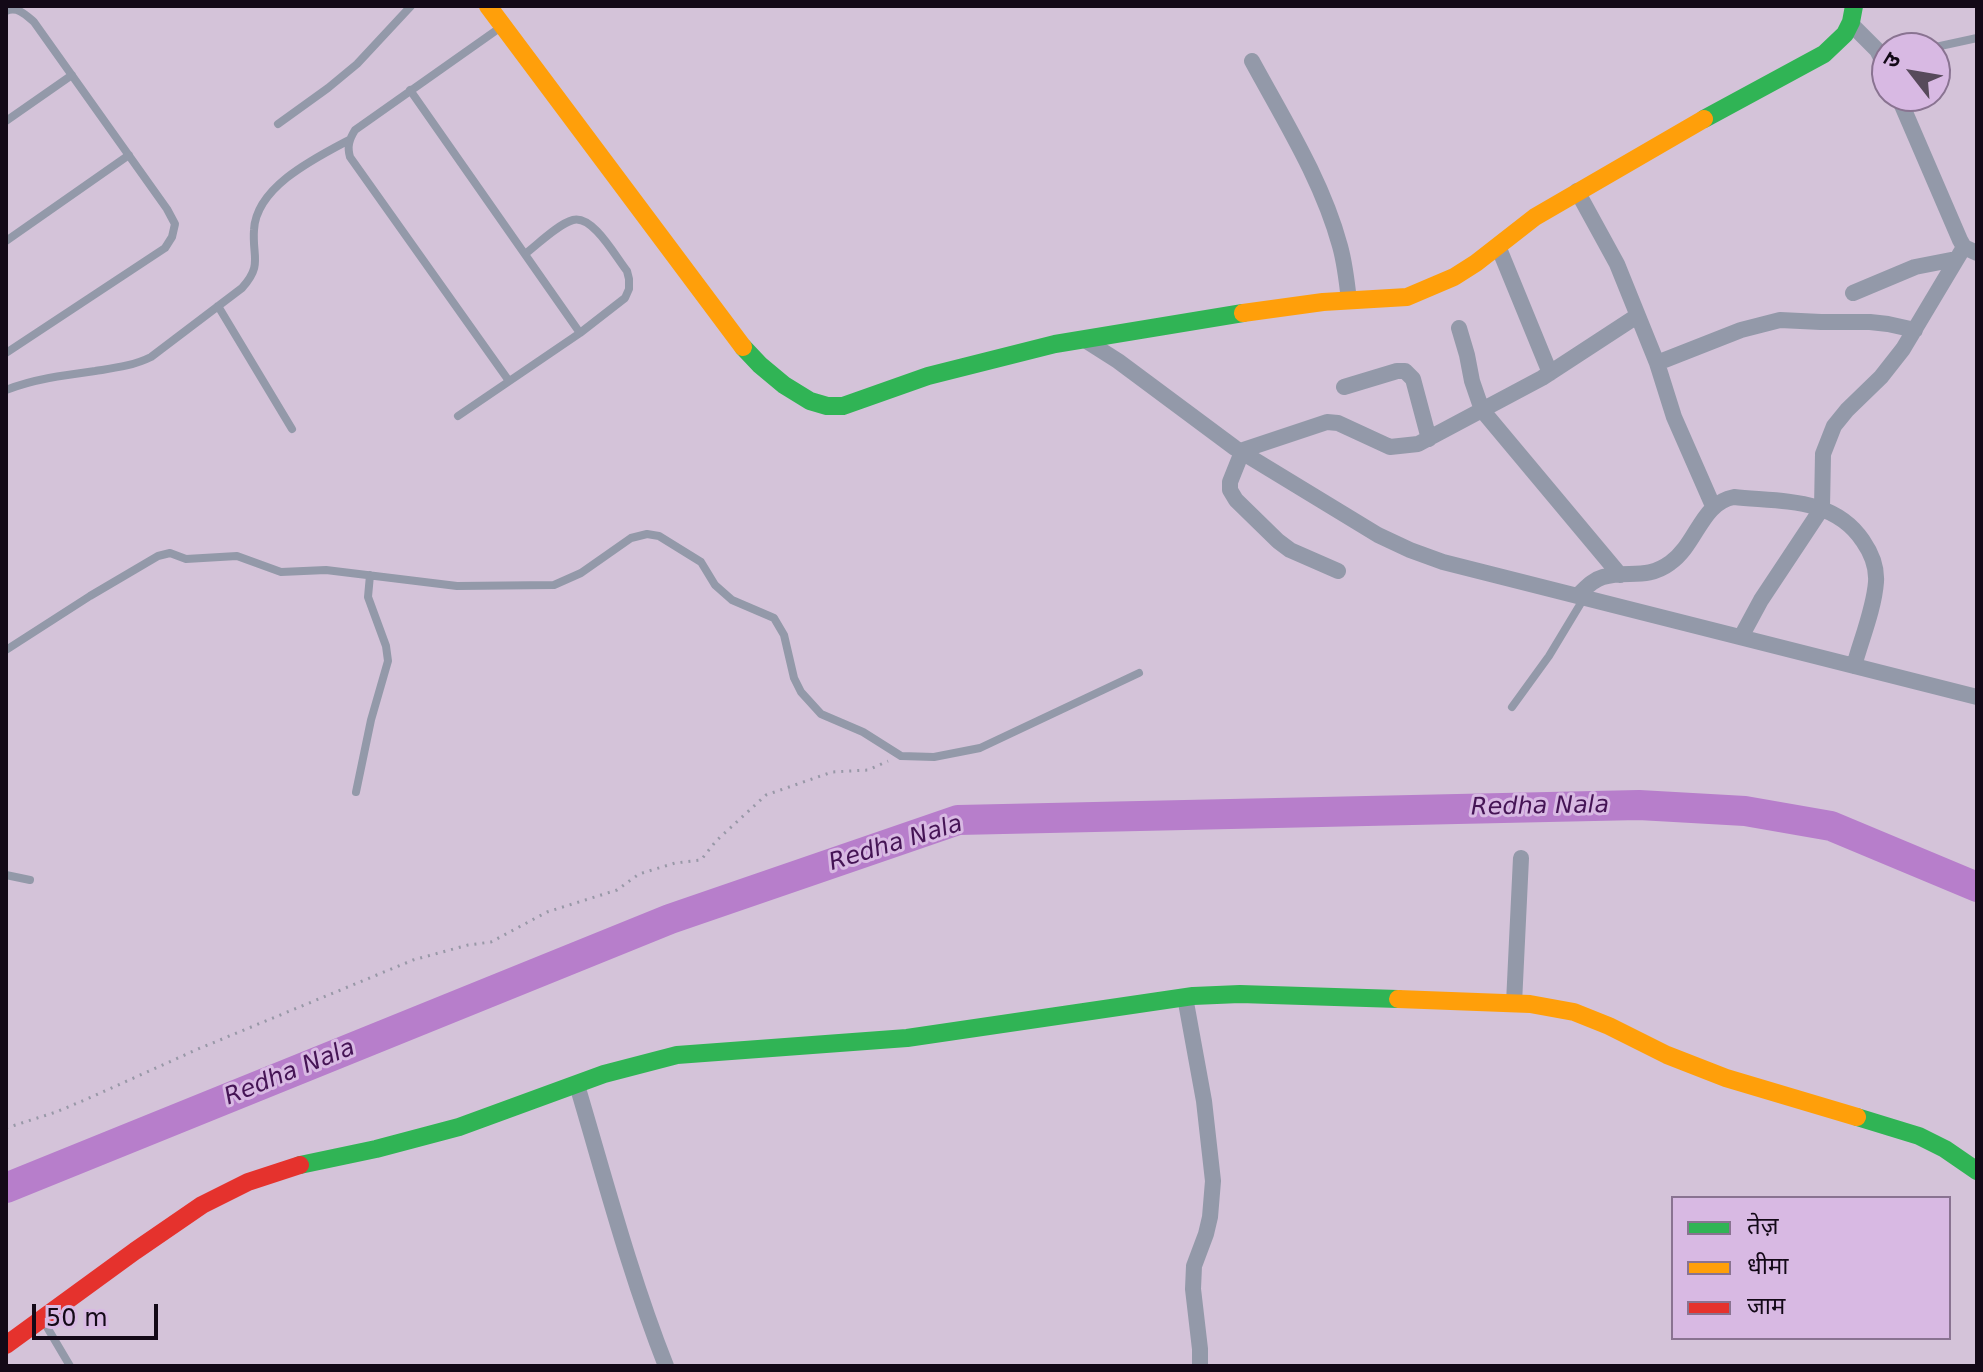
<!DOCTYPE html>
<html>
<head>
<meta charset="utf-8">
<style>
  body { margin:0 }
  #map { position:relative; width:1983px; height:1372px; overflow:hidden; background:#d4c3d9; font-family:"DejaVu Sans","Noto Sans Devanagari",sans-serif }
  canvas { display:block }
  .frame { position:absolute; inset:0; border:8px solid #130917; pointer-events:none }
  .legend { position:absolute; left:1671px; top:1196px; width:280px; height:144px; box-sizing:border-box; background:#d8b9e3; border:2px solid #897391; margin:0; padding:10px 14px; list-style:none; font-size:24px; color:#130917 }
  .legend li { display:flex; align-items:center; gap:16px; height:40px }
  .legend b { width:40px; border:2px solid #897391 }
  .north { position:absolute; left:1871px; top:32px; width:80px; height:80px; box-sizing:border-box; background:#d8b9e3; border:2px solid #897391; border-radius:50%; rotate:301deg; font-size:22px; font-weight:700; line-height:32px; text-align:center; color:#130917 }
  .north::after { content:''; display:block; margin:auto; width:28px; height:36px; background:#574a5b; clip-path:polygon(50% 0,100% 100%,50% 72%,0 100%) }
  .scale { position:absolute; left:32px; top:1304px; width:126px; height:36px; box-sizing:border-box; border:4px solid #130917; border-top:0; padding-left:10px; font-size:24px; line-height:28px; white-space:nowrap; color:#130917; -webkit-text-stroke:6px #d8b9e3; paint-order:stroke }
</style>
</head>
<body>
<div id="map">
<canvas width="1983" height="1372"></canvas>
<div class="frame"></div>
<ul class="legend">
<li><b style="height:10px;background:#30b455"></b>तेज़</li>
<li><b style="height:10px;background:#ff9f0a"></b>धीमा</li>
<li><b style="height:10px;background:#e5322d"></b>जाम</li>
</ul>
<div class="north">उ</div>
<div class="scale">50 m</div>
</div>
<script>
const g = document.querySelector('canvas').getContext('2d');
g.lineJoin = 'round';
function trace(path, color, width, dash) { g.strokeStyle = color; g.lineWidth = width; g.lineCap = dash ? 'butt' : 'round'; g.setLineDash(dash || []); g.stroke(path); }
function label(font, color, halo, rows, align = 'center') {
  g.font = font + ' "DejaVu Sans",sans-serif'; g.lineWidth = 6; g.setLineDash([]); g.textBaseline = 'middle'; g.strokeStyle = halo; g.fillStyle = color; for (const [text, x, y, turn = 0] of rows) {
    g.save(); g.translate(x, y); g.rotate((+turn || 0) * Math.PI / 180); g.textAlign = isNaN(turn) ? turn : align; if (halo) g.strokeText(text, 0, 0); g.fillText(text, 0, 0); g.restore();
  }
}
trace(new Path2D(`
  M6,1188L670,919L958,820L1639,805L1745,811L1831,826L1977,887`), '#b77ecb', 30);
trace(new Path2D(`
  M6,1128L56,1112L87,1099L198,1049L413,960L468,945L491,942L547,912L617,890L639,874L675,863L701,860L716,841L766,795L832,772L868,770L888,761`), '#9898a7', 3, [2, 6]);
trace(new Path2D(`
  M6,11C18,6 26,15 34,22L167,209L175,224L172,237L165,248L6,353
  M501,27L355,130C349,140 347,146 350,157L509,381
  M1931,48L1977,38
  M410,90L580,333
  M6,121L72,75
  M278,124L328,88L357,64L411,6
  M6,241L129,155
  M218,306L292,429
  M6,390C34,379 65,375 95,371C114,368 133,366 151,357L242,288C263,265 252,257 254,230C256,187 315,158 349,140
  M458,416L580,333L625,298L629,289V279L627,271C615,256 593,215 573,220C558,224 537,245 525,254
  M6,650L90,596L158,556L170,553L186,559L237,556L281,572L326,570L457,586L554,585L581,573L631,538L647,534L659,536L701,562L715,585L732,600L774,618L784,635L794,678L801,692L821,714L863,732L901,756L934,757L980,748L1139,673
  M1512,707L1549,656L1584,598
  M356,792L371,720L388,661L386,646L368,597L370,575
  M6,875L30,880
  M44,1322L70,1366`), '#9399a9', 8);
trace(new Path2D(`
  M1851,24L1877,50L1887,70
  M1252,61C1284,120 1322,180 1340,246C1345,264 1347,282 1349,301
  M1898,96L1960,240L1964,247L1977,253
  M1577,191L1617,264L1657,363L1674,417L1713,506
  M1498,246L1550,373
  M1853,293L1915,267L1956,259
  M1459,328L1467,355L1472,381L1482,410L1620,575
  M1085,340L1118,361L1235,448L1378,535L1410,550L1443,562L1977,697
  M1657,363L1741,330L1780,320L1821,322H1870L1888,324L1915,330
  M1344,387L1397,371H1405L1413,379L1429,439
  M1240,451L1327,422L1338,423L1390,447L1418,444L1542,378L1637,316
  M1242,452L1230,482V490L1236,500L1278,541L1290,550L1338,571
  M1577,596C1585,589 1592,580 1603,577C1627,570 1647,580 1670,563C1697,544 1701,503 1734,497C1781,502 1834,497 1863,541C1872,554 1877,567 1876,582C1874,609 1861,640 1854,666
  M1741,637L1761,600L1822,508L1823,454L1834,426L1847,410L1881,377L1903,349L1964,247
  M1185,997L1204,1101L1213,1181L1210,1217L1206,1234L1194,1266L1193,1289L1200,1349V1366
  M1514,1003L1521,858
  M577,1085C605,1179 630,1275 666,1366`), '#9399a9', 16);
trace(new Path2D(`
  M1704,119L1824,54L1845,34L1851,22L1854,6
  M743,347L760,365L784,385L810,401L827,406H843L928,376L1055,344L1243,313
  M1857,1117L1919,1136L1945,1149L1977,1171
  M300,1165L376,1149L459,1127L604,1074L677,1055L907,1038L1193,996L1240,994L1398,999`), '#30b455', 18);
trace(new Path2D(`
  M488,6L743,347
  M1243,313L1323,302L1407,297L1454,277L1476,263L1535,217L1704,119
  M1398,999L1530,1004L1574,1012L1609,1026L1667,1055L1726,1078L1857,1117`), '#ff9f0a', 18);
trace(new Path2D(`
  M6,1345L135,1251L202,1205L248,1182L300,1165`), '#e5322d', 18);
label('italic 24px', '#451455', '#d8b9e3', [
  ["Redha Nala",1540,807,-1],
  ["Redha Nala",896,844,-17],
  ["Redha Nala",290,1073,-22]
]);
</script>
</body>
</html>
